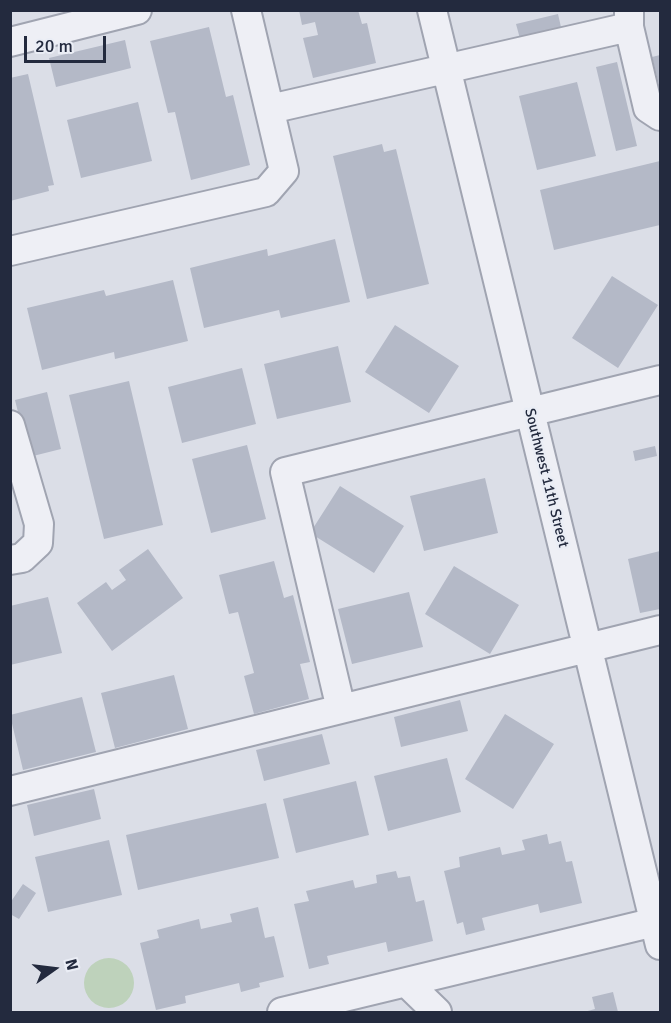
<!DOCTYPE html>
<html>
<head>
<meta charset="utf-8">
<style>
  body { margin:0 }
  #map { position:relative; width:671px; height:1023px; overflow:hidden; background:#dbdee7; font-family:Signika,sans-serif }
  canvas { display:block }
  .frame { position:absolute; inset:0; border:12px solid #232a3e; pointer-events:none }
  .north { position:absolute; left:24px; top:939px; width:60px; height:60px; -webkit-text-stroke:4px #eaedf5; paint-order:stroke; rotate:76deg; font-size:16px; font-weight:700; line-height:24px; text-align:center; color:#232a3e }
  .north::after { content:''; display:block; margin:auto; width:21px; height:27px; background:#232a3e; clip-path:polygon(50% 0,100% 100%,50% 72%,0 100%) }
  .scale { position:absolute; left:24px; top:36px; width:82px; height:27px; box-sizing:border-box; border:3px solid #232a3e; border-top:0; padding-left:8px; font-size:18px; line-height:21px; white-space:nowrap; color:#232a3e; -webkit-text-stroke:4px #eaedf5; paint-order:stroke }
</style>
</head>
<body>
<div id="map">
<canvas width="671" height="1023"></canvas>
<div class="frame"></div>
<div class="north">N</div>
<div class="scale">20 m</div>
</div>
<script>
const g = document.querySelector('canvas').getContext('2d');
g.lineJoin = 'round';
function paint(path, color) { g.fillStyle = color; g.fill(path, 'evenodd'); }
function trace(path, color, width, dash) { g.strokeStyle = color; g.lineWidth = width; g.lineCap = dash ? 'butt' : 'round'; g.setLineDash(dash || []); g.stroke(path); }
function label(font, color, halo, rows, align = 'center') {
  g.font = font + ' Signika,sans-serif'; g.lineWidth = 5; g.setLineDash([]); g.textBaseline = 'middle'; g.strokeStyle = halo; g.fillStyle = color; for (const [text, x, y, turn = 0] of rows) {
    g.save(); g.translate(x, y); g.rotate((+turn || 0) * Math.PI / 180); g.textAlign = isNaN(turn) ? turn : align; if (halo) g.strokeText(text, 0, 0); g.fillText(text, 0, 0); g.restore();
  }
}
paint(new Path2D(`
  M84 983a25 25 0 1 1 50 0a25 25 0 1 1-50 0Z`), '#bed2bb');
paint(new Path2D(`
  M299,10H358L362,24L367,23L376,63L313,78L303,38L318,35L315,22L302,25Z
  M558,14L563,36L522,46L516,24Z
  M209,27L226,97L233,95L250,165L191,180L175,112L168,113L150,41Z
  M125,40L131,68L56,87L49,58Z
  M660,55V89L652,57Z
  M617,62L637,146L616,151L596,67Z
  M28,74L54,185L48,186L49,191L10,201V78Z
  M577,82L596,156L537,170L519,96Z
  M138,102L152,161L81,178L67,120Z
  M382,144L384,152L396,149L429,284L367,299L333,156Z
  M660,161V225L554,250L540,190Z
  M335,239L350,302L281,318L279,310L204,328L190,268L267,249L268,256Z
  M612,276L658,305L618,368L572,338Z
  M173,280L188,341L115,359L114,352L42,370L27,308L104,290L106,296Z
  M395,325L459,366L429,413L365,372Z
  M338,346L351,402L277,419L264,364Z
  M242,368L256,424L182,443L168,387Z
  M129,381L163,525L104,539L69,395Z
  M47,392L61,449L29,457L15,400Z
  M247,445L266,519L211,533L192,459Z
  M655,446L657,456L635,461L633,451Z
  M485,478L498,533L424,551L410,496Z
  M340,486L404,526L374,573L310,533Z
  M148,549L183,598L112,651L77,603L106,582L112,590L126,580L119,570Z
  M660,551V609L640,613L628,559Z
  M274,561L284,598L293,595L310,662L300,664L309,699L254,714L244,676L254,673L238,612L229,614L219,575Z
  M454,566L519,605L490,654L425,614Z
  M409,592L423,647L352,664L338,609Z
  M48,597L62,653L10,665V606Z
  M174,675L188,729L115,748L101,693Z
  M82,697L96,752L23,770L10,715Z
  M460,700L468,731L401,747L394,717Z
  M505,714L554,744L513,809L465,779Z
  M322,734L330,764L264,781L256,750Z
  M447,758L461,812L388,831L374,776Z
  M356,781L369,835L296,853L283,799Z
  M94,789L101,819L34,836L27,805Z
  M266,803L279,858L138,890L126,835Z
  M547,834L549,844L561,841L566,862L572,861L582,903L540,913L538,904L482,918L485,930L466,935L463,922L457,924L444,871L460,867L459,857L500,847L502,855L525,850L522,840Z
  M109,840L122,895L48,912L35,857Z
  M396,871L398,878L410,876L416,902L424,900L433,941L388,952L386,942L327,956L329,964L309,969L294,904L309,901L306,891L353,880L355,888L377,883L376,875Z
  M23,884L36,893L19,919L10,914V903Z
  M258,907L265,938L274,936L284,977L259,983L260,987L241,992L239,983L185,996L186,1003L156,1010L140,943L159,938L157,930L199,919L201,929L232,922L230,914Z
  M613,992L618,1012H584L595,1009L592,997Z`), '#b4b9c7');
const minor = new Path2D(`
  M432,10L660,945
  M629,10V27L648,108L660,116
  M10,42L137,10
  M270,109L629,27
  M10,251L266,192L284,171L246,10
  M10,425L39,524L38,543L22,558L10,560
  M341,709L285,472L660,380
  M10,791L660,630
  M407,983L437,1012
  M282,1012L655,922`);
trace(minor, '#a0a4b1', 32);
trace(minor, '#eeeff5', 28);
label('15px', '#232a3e', '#eaedf5', [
  ["Southwest 11th Street",546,478,76]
]);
</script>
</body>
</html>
